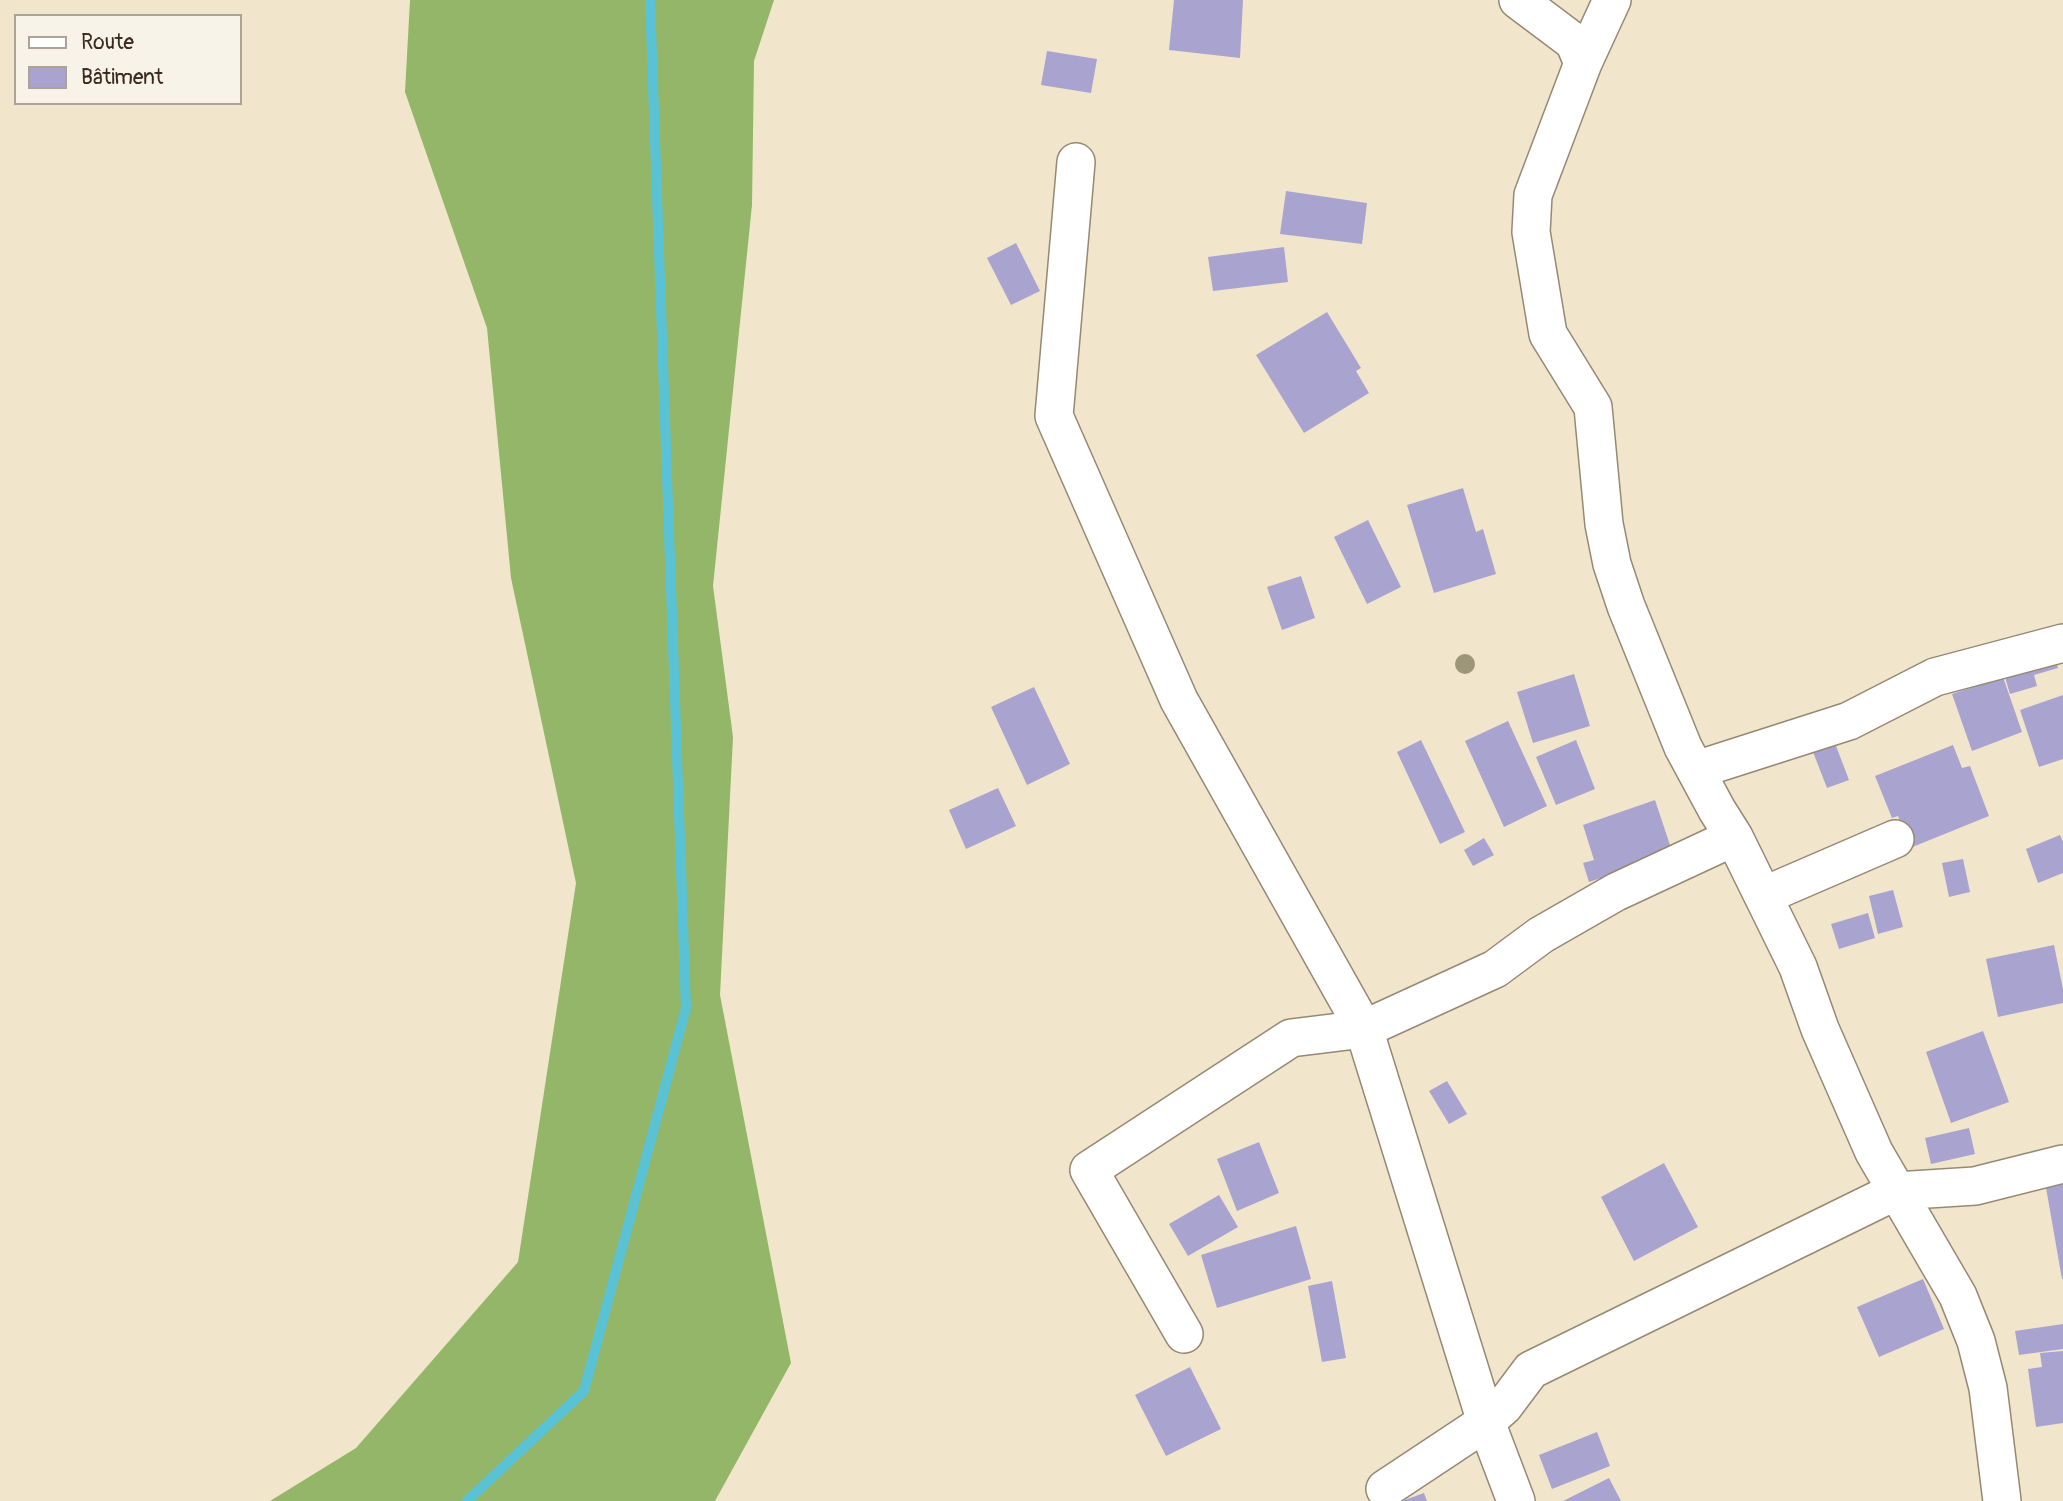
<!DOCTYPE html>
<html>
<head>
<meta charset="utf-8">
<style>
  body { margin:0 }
  #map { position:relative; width:2063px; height:1501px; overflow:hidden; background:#f1e6cc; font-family:Pangolin,sans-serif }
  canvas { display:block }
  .legend { position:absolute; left:14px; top:14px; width:228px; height:91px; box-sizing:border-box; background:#f7f3e8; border:2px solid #aca397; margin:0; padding:9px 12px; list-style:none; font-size:21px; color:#3b2a1e }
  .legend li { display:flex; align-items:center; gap:14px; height:35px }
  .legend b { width:35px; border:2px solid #aca397 }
</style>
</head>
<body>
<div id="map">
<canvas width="2063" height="1501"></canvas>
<ul class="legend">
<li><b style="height:9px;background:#fff"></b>Route</li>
<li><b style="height:19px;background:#a9a3cf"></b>Bâtiment</li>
</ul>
</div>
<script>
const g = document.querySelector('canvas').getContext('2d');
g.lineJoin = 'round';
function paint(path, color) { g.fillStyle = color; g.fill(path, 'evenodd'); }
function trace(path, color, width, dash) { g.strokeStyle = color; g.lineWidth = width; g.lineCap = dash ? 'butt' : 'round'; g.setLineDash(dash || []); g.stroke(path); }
paint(new Path2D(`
  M410,0H774L754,61L752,205L713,586L733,737L720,995L791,1363L715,1501H270L356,1448L518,1262L576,883L511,578L487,328L405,92Z`), '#94b669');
trace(new Path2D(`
  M467,1501L584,1391L686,1008L650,0`), '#59c3d5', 10);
paint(new Path2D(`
  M1174,0H1243L1240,58L1169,50Z
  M1047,51L1097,59L1091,93L1041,85Z
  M1286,191L1367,203L1362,244L1280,234Z
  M1016,243L1040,291L1011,305L987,258Z
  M1284,247L1288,282L1213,291L1208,257Z
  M1327,312L1361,368L1356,371L1369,393L1304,433L1256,355Z
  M1463,488L1476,532L1483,529L1496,574L1434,593L1407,505Z
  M1368,520L1401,587L1367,604L1334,537Z
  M1301,576L1315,618L1282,630L1267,587Z
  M2053,651L2058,668L2034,675L2037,686L2010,694L2002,667Z
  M1574,674L1590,726L1533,743L1517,692Z
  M2003,677L2022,732L1972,751L1952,694Z
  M1034,687L1070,764L1027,785L991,707Z
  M2063,695V759L2039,767L2020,710Z
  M1508,721L1547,806L1504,827L1465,741Z
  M1830,730L1849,780L1827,788L1808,739Z
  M1421,740L1465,832L1440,844L1397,752Z
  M1576,740L1595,789L1556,805L1536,757Z
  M1953,745L1962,768L1970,766L1989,816L1910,848L1898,816L1892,818L1875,776Z
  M998,788L1016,826L966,849L949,810Z
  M1655,800L1673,854L1589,882L1583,863L1594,860L1583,825Z
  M2060,835L2063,842V873L2038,883L2026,849Z
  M1484,838L1494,855L1473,866L1464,850Z
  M1963,859L1970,892L1949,897L1942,863Z
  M1893,890L1903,927L1878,934L1869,896Z
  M1868,913L1875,938L1839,949L1831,924Z
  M2054,945L2063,989V1003L1998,1017L1986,959Z
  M1983,1031L2009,1102L1951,1123L1926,1052Z
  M1447,1081L1467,1114L1449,1124L1429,1091Z
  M1969,1128L1975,1154L1931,1164L1925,1138Z
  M1259,1142L1279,1193L1237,1211L1217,1159Z
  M1664,1163L1698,1227L1634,1261L1601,1197Z
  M2063,1179V1279H2062L2045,1182Z
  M1219,1195L1238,1227L1188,1256L1169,1224Z
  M1296,1226L1311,1279L1217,1308L1201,1255Z
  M1923,1279L1944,1329L1879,1357L1857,1307Z
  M1332,1281L1346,1358L1322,1362L1308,1286Z
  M2063,1324V1349L2019,1355L2015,1331Z
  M2063,1351V1423L2036,1427L2028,1369L2042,1367L2040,1353Z
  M1190,1367L1221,1429L1166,1456L1135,1395Z
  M1597,1432L1610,1466L1552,1489L1539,1455Z
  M1609,1478L1621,1501H1563Z
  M1424,1493L1427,1501H1402Z`), '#a9a3cf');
const street = new Path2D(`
  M1518,0L1574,42L1583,63
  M1612,0L1583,63L1533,195L1531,232L1548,334L1593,407L1604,524L1612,564L1626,606L1683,747L1717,810L1734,837L1798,967L1820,1029L1874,1152L1958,1296L1976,1341L1988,1388L2002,1501
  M1076,162L1054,416L1179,700L1364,1029L1486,1422L1516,1501
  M1696,770L1849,721L1935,677L2063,643
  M1763,896L1895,839
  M1184,1334L1089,1170L1291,1038L1364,1029L1495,969L1541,935L1616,892L1734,837
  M1385,1489L1486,1422L1504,1406L1531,1370L1896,1191L1975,1186L2063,1164`);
trace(street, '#968875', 40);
trace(street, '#fff', 37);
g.fillStyle = '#9e9679';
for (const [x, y] of [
  [1465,664]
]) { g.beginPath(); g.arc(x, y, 10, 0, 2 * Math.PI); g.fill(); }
</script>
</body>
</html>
